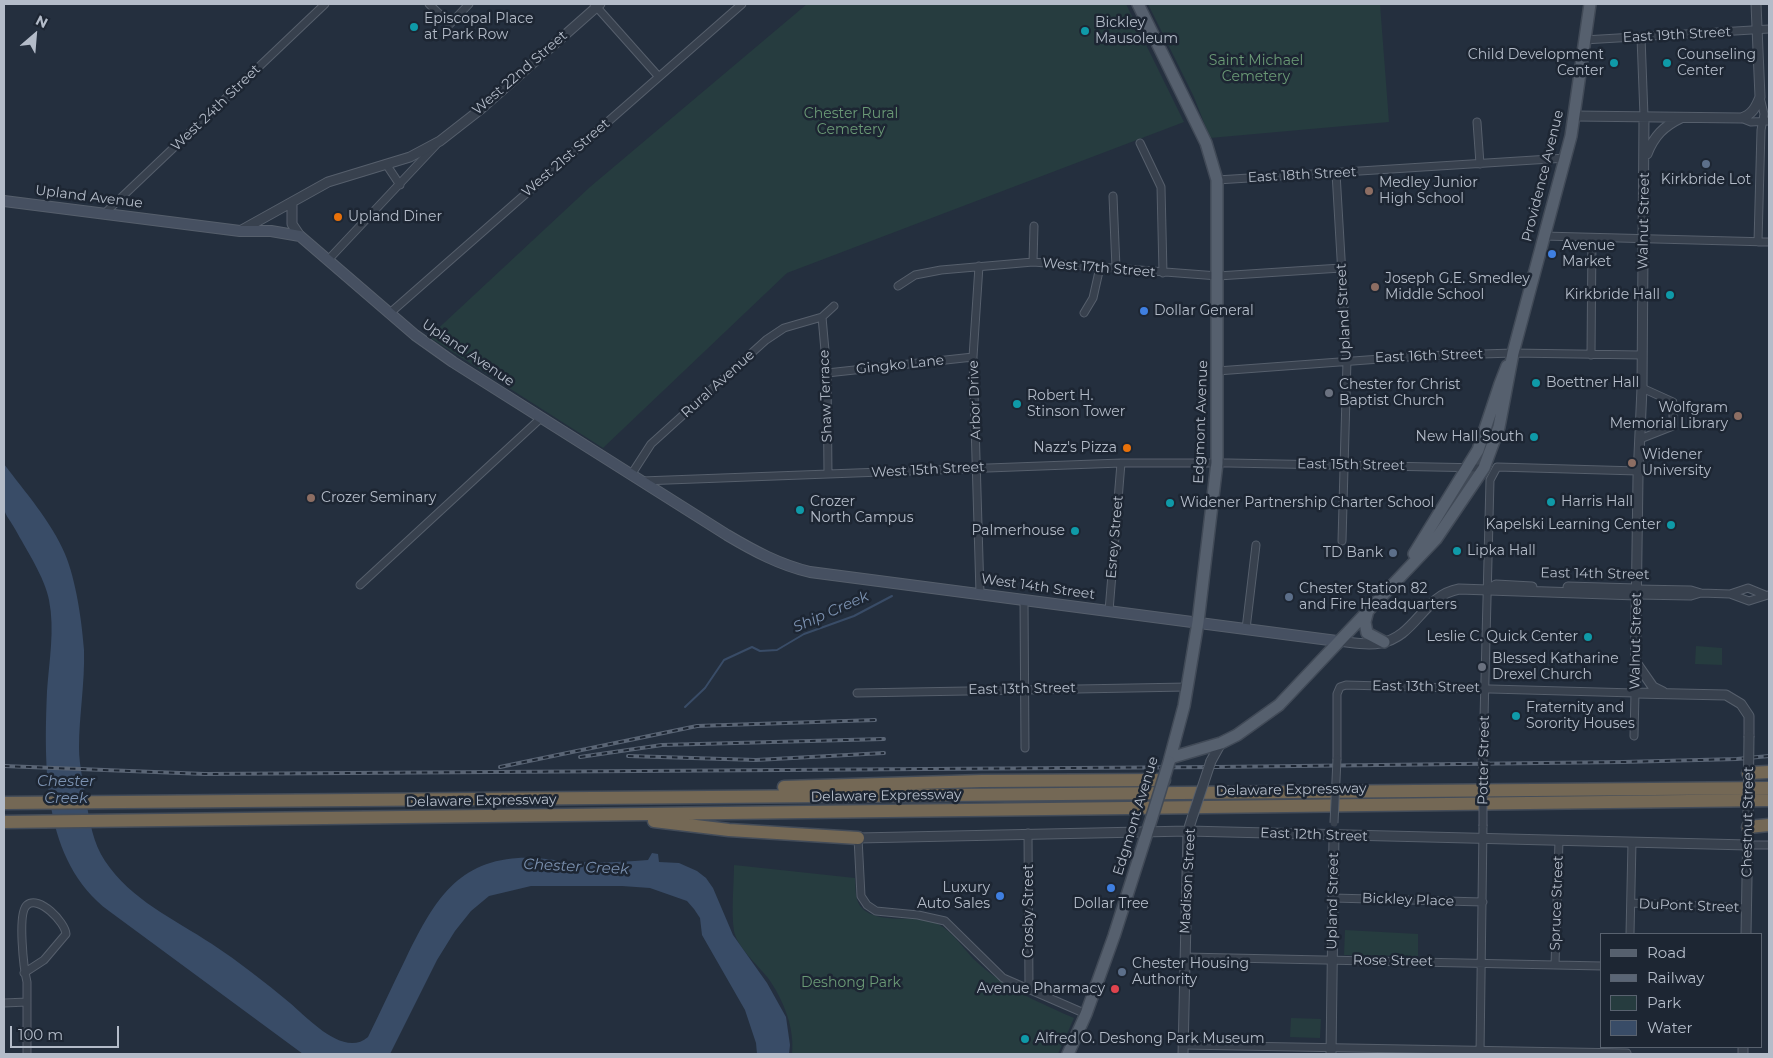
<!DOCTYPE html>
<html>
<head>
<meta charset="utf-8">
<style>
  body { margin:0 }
  #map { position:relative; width:1773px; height:1058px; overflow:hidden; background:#242f3e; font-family:Montserrat,sans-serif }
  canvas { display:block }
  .frame { position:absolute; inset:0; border:5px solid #b4bcc9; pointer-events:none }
  .legend { position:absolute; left:1600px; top:933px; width:162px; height:115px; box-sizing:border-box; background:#1d2633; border:1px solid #59626f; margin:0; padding:6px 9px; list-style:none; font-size:15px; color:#b4bcc9 }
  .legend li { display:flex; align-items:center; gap:10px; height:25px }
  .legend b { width:25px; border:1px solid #59626f }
  .north { position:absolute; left:10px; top:10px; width:50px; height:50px; -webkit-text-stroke:4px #1d2633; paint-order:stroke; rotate:27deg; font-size:14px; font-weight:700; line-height:20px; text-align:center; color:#b4bcc9 }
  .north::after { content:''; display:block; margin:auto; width:18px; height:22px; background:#b4bcc9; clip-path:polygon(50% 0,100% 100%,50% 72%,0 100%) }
  .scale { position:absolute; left:10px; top:1026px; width:109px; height:22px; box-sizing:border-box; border:2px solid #b4bcc9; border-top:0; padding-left:6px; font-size:15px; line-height:18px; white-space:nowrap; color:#b4bcc9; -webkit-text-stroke:4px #1d2633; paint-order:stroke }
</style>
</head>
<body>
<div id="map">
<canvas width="1773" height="1058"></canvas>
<div class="frame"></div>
<ul class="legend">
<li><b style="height:6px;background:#56606e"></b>Road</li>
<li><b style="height:6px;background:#5a6575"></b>Railway</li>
<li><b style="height:14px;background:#263c3f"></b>Park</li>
<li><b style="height:14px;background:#394c67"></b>Water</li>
</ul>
<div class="north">N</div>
<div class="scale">100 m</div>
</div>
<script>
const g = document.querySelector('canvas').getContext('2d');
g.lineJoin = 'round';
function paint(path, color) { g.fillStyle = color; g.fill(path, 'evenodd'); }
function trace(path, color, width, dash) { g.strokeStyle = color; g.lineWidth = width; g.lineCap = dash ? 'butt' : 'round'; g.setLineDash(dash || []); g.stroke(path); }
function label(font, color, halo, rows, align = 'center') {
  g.font = font + ' Montserrat,sans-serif'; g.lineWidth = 5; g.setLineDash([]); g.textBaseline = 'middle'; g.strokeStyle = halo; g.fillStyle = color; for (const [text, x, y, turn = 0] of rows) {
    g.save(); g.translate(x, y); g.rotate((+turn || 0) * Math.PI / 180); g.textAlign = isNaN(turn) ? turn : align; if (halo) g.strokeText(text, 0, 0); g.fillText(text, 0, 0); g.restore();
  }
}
paint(new Path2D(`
  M807,4H1126L1184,122L787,273L603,448L429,337L590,187Z
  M1148,4H1380L1389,122L1210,138L1194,97Z
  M1696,646L1722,648V665L1695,664Z
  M734,865L855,878C856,891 854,904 867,912C886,924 918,914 938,924C955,933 964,951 979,964C1007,989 1040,1003 1074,1018L1058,1054H792C795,1028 783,999 768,978C758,965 737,947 734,931C731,912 734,884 734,865Z
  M1345,930L1418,934V956L1344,955Z
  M1291,1018L1321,1019L1320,1038L1290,1037Z`), '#263c3f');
paint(new Path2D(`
  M4,464C25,492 51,521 65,554C76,580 82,622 84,650C85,683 79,716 79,748C79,766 84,784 86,801C90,822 93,843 105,861C131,900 174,919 212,944C239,962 265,982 290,1003C309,1019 344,1058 368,1037C381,1011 393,984 406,958C432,906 454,862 518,858C537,857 557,861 576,862C599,863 624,862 648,860L652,853L658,854L659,862L679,863L697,871L706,878L713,888L733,935L767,983L786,1017L790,1045L789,1054H757L756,1043L745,1010L702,935L700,918L694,909L687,901L650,888L622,886H531L489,896L471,911L455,931L437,960L390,1054H303L109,911C42,861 44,766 47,691C49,661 55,630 49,600C45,578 26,549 15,529C12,523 5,515 4,509C2,495 4,478 4,464Z`), '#394c67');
trace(new Path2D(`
  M685,707L705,688L724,660L752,647L760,651L777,650L804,634L854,616L892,596`), '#394c67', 2);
const minor = new Path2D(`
  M429,4L450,24L469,4
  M594,4L659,77
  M1641,37L1644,116
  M1584,40L1769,29
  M1741,118L1751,122L1769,121
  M1477,122L1480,164
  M1140,143L1161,187L1163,273
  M386,164L400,185
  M1336,173L1347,360L1342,541
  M1217,180L1566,158
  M1113,196L1116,268
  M106,212L325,4
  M1543,236L1769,242
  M1758,242L1761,130L1764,114L1760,97
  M329,259L436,145
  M1033,262L1034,226
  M979,266L973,357L980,593
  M898,286L915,275L941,270L1033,262L1218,276L1341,268
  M390,313L742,4
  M1084,313L1093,298L1100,267
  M822,317L827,373L828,474
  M1591,355L1592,238
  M1217,371L1421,356L1513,353L1641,355
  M827,373L973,357
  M1640,439L1673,426V402L1642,388
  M631,475L651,444L766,340L784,328L822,317L834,306
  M642,481L1121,463H1229L1484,468
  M360,585L541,418
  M1637,589L1691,590L1701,593L1730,594L1748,588L1765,595
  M1730,594L1749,601L1768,595
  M1637,595L1691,596L1701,593
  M1024,600L1025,748
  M1109,611L1121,463
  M1246,629L1256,545
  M857,693L1187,687
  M1483,758L1490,480L1497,467L1638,471
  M1337,759V694L1340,687L1346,685L1635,693L1634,736
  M1028,833L1029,988
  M858,838L861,896L867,905L876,911L918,915L945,921L1003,978L1086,1014
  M1748,845H1769
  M1333,898L1483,902
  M1631,903L1746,908
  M1630,934L1632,842
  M1185,957L1602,966
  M1555,965L1559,840
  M24,973L44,960L66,934C65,922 39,895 27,905C17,913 24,970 27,982V1054
  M4,1003L27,1002
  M1183,1045L1627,1053
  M1480,1054L1483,826`);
const tertiary = new Path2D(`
  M1575,116L1741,118C1752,115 1756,107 1760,97L1756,4
  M1644,116L1642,388L1638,477L1635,693L1726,695L1741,704L1749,716V736
  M1647,154C1654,136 1664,126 1681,118
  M292,202V224L300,236
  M240,231L328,182L410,157L440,141L481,109L600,4
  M1568,587L1637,589
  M1489,589L1496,585L1532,587
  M1337,641C1350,642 1366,646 1380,643C1416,637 1422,596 1459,589L1637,595
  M1637,664L1653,687L1663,692
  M1211,761L1221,743
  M858,838L1188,831L1748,845
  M1746,934L1748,822
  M1183,1054L1188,831L1193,815
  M1331,1054L1334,835
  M1743,1054V1047`);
const secondary = new Path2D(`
  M4,201L240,231H271L300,236L415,335L453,362L727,535C754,551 780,565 810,572L1337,641`);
const primary = new Path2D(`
  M1138,4L1206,143L1217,180V463L1198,622L1184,706L1169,762
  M1414,554L1478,450L1500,384L1507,366
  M1368,610L1365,622L1367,633L1384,642
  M1170,758L1221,743L1237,735L1279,705L1436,539L1484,468L1499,427L1513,353L1571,136L1590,4
  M1068,1054L1086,1014L1114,936L1152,817`);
const motorway = new Path2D(`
  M1748,773L1769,772
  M784,787L982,781L1164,780
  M4,803L1769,788
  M654,821L729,830L858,838
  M4,822L1769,800
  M1748,827L1769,825`);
trace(minor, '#565f6c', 9);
trace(tertiary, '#565f6c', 11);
trace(secondary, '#565f6c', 12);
trace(primary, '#414a57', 14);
trace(motorway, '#434c59', 15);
trace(minor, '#38414e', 7);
trace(tertiary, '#38414e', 9);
trace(secondary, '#465061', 10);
trace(primary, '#56606e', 11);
trace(motorway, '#746855', 12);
const rail = new Path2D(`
  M628,756L756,760L884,753
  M580,757L662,745L884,739
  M4,766L205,774L1216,767L1623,762L1737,759L1769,756
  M500,767L697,726L875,720`);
trace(rail, '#5a6575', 4);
trace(rail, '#1d2633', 2, [5.5]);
const minorBridge = new Path2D(`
  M1334,823L1337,759
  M1483,826V758`);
const tertiaryBridge = new Path2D(`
  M1193,815L1211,761
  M1748,816L1749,736`);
const primaryBridge = new Path2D(`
  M1152,817L1169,762`);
trace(minorBridge, '#565f6c', 9, []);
trace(tertiaryBridge, '#565f6c', 11, []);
trace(primaryBridge, '#414a57', 14, []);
trace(minorBridge, '#38414e', 7);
trace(tertiaryBridge, '#38414e', 9);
trace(primaryBridge, '#56606e', 11);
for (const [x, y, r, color] of [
  [414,27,5,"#0f9aa8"],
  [1085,31,5,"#0f9aa8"],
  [1614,63,5,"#0f9aa8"],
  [1667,63,5,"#0f9aa8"],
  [1706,164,5,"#5c6f8a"],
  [1369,191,5,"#8d6e63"],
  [338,217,5,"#e8710a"],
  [1552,254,5,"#3f7fe0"],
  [1375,287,5,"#8d6e63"],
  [1670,295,5,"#0f9aa8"],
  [1144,311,5,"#3f7fe0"],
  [1536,383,5,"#0f9aa8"],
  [1329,393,5,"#6b7280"],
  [1017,404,5,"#0f9aa8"],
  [1738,416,5,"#8d6e63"],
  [1534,437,5,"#0f9aa8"],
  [1127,448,5,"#e8710a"],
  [1632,463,5,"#8d6e63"],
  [311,498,5,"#8d6e63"],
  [1551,502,5,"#0f9aa8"],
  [1170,503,5,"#0f9aa8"],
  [800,510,5,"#0f9aa8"],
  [1671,525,5,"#0f9aa8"],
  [1075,531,5,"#0f9aa8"],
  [1457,551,5,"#0f9aa8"],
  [1393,553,5,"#5c6f8a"],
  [1289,597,5,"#5c6f8a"],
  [1588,637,5,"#0f9aa8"],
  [1482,667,5,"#6b7280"],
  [1516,716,5,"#0f9aa8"],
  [1111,888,5,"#3f7fe0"],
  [1000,896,5,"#3f7fe0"],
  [1122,972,5,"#5c6f8a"],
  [1115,989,5,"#e0444e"],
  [1025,1039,5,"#0f9aa8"]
]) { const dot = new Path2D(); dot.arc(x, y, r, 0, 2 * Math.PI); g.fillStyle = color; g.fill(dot); trace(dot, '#1d2633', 2); }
label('14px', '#b4bcc9', '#1d2633', [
  ["Episcopal Place",424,19],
  ["at Park Row",424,35],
  ["Bickley",1095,23],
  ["Mausoleum",1095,39],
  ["Child Development",1604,55,"right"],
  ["Center",1604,71,"right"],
  ["Counseling",1677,55],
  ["Center",1677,71],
  ["Kirkbride Lot",1706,180,"center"],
  ["Medley Junior",1379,183],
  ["High School",1379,199],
  ["Upland Diner",348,217],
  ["Avenue",1562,246],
  ["Market",1562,262],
  ["Joseph G.E. Smedley",1385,279],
  ["Middle School",1385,295],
  ["Kirkbride Hall",1660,295,"right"],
  ["Dollar General",1154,311],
  ["Boettner Hall",1546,383],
  ["Chester for Christ",1339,385],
  ["Baptist Church",1339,401],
  ["Robert H.",1027,396],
  ["Stinson Tower",1027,412],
  ["Wolfgram",1728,408,"right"],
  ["Memorial Library",1728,424,"right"],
  ["New Hall South",1524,437,"right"],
  ["Nazz's Pizza",1117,448,"right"],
  ["Widener",1642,455],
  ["University",1642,471],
  ["Crozer Seminary",321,498],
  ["Crozer",810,502],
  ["North Campus",810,518],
  ["Harris Hall",1561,502],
  ["Widener Partnership Charter School",1180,503],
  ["Kapelski Learning Center",1661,525,"right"],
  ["Palmerhouse",1065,531,"right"],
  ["Lipka Hall",1467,551],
  ["TD Bank",1383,553,"right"],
  ["Chester Station 82",1299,589],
  ["and Fire Headquarters",1299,605],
  ["Leslie C. Quick Center",1578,637,"right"],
  ["Blessed Katharine",1492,659],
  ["Drexel Church",1492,675],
  ["Fraternity and",1526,708],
  ["Sorority Houses",1526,724],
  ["Luxury",990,888,"right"],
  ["Auto Sales",990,904,"right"],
  ["Dollar Tree",1111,904,"center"],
  ["Chester Housing",1132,964],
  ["Authority",1132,980],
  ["Avenue Pharmacy",1105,989,"right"],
  ["Alfred O. Deshong Park Museum",1035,1039]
], 'left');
label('14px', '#b4bcc9', '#1d2633', [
  ["East 19th Street",1677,35,-3],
  ["West 22nd Street",520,73,-41],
  ["West 24th Street",216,108,-44],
  ["West 21st Street",566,158,-41],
  ["East 18th Street",1302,175,-3],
  ["Providence Avenue",1543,176,-76],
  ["Upland Avenue",89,197,7],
  ["Walnut Street",1644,221,-89],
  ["West 17th Street",1099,268,5],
  ["Upland Street",1344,312,-93],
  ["Upland Avenue",468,353,34],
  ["East 16th Street",1429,356,-2],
  ["Gingko Lane",900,365,-6],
  ["Rural Avenue",718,384,-42],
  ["Shaw Terrace",826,396,-92],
  ["Arbor Drive",975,400,-92],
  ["Edgmont Avenue",1201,422,-88],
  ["East 15th Street",1351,465,1],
  ["West 15th Street",928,470,-3],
  ["Esrey Street",1115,537,-85],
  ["East 14th Street",1595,574,1],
  ["West 14th Street",1038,587,8],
  ["Walnut Street",1636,641,-89],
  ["East 13th Street",1426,687,1],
  ["East 13th Street",1022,689,-1],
  ["Potter Street",1484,760,-89],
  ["Delaware Expressway",1291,790,-1],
  ["Delaware Expressway",886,796,-1],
  ["Delaware Expressway",481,801,-1],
  ["Edgmont Avenue",1136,816,-73],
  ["Chestnut Street",1748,822,-89],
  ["East 12th Street",1314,835,2],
  ["Madison Street",1188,881,-87],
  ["Bickley Place",1408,900,2],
  ["Upland Street",1333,901,-89],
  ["Spruce Street",1557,903,-88],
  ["DuPont Street",1689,906,2],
  ["Crosby Street",1029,911,-90],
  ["Rose Street",1393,961,1]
]);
label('14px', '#6b9a76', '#1d2633', [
  ["Saint Michael",1256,61],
  ["Cemetery",1256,77],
  ["Chester Rural",851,114],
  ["Cemetery",851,130],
  ["Deshong Park",851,983]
]);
label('italic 15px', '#7c92b1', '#1d2633', [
  ["Ship Creek",831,612,-24],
  ["Chester",66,782],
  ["Creek",66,799],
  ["Chester Creek",576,867,3]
]);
</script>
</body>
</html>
